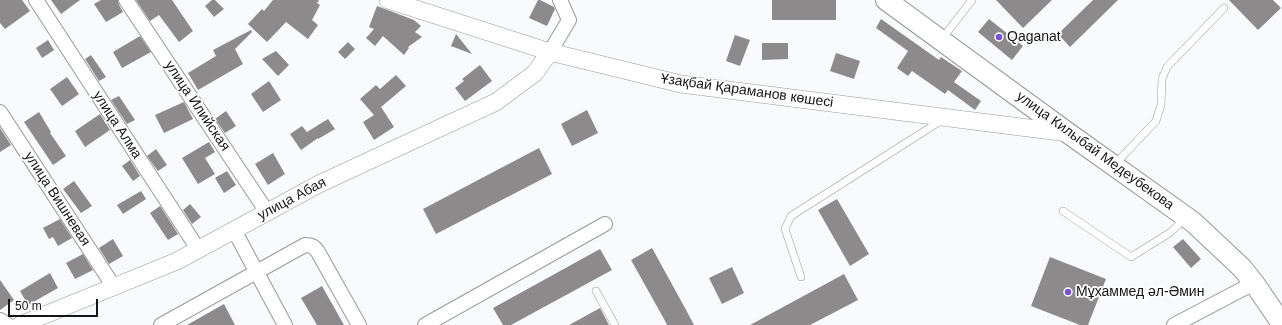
<!DOCTYPE html>
<html>
<head>
<meta charset="utf-8">
<style>
  body { margin:0 }
  #map { position:relative; width:1282px; height:325px; overflow:hidden; background:#f9fafc; font-family:Helvetica,sans-serif }
  canvas { display:block }
  .scale { position:absolute; left:8px; top:299px; width:90px; height:18px; box-sizing:border-box; border:2px solid #151516; border-top:0; padding-left:5px; font-size:12px; line-height:14px; white-space:nowrap; color:#151516; -webkit-text-stroke:3px #fff; paint-order:stroke }
</style>
</head>
<body>
<div id="map">
<canvas width="1282" height="325"></canvas>
<div class="scale">50 m</div>
</div>
<script>
const g = document.querySelector('canvas').getContext('2d');
g.lineJoin = 'round';
function paint(path, color) { g.fillStyle = color; g.fill(path, 'evenodd'); }
function trace(path, color, width, dash) { g.strokeStyle = color; g.lineWidth = width; g.lineCap = dash ? 'butt' : 'round'; g.setLineDash(dash || []); g.stroke(path); }
function label(font, color, halo, rows, align = 'center') {
  g.font = font + ' Helvetica,sans-serif'; g.lineWidth = 3.5; g.setLineDash([]); g.textBaseline = 'middle'; g.strokeStyle = halo; g.fillStyle = color; for (const [text, x, y, turn = 0] of rows) {
    g.save(); g.translate(x, y); g.rotate((+turn || 0) * Math.PI / 180); g.textAlign = isNaN(turn) ? turn : align; if (halo) g.strokeText(text, 0, 0); g.fillText(text, 0, 0); g.restore();
  }
}
paint(new Path2D(`
  M0,0H22L30,11L5,29L0,23Z
  M51,0H80L61,14Z
  M101,0H118L119,5L123,12L106,22L94,4Z
  M136,0H172L193,31L179,42L159,15L150,21Z
  M212,0H215L224,9L214,17L205,6Z
  M273,0H319L317,3L320,5L312,20L318,25L308,39L286,22L267,42L248,24L262,9L264,11Z
  M538,0H540L554,7L555,9L547,26L529,18Z
  M772,0H836V20H772Z
  M996,0H1052L1023,28Z
  M1093,0H1118L1070,47L1058,34Z
  M1229,0H1273L1281,8L1258,30Z
  M377,6L414,20L421,26L415,32L422,37L408,47L409,48L404,55L383,36L375,46L366,38L374,29L369,27Z
  M881,19L939,60L941,57L962,71L954,82L981,101L975,110L948,90L945,94L912,71L908,76L897,68L908,51L876,28Z
  M989,19L1023,46L1012,60L978,32Z
  M251,30L252,32L235,49L243,64L198,90L188,73L216,56L213,50Z
  M456,34L472,54L451,46Z
  M735,35L750,40L740,66L726,61Z
  M140,36L151,52L122,68L113,52Z
  M48,40L54,50L42,58L36,48Z
  M348,42L355,49L345,59L338,52Z
  M762,43H788V59L762,60Z
  M276,51L289,65L278,76L262,59Z
  M836,53L860,61L854,79L830,71Z
  M91,55L106,77L99,81L85,59Z
  M480,65L492,81L465,101L455,88L464,81L462,79Z
  M396,75L406,86L381,107L394,127L374,140L363,122L374,115L360,99L376,85L380,89Z
  M67,77L79,94L62,106L50,89Z
  M269,81L281,100L263,112L251,94Z
  M119,96L135,120L127,124L111,100Z
  M184,102L193,119L164,133L155,115Z
  M587,110L598,133L572,146L561,124Z
  M226,111L236,126L225,133L215,119Z
  M39,112L51,132L50,133L66,156L53,165L24,122Z
  M100,114L110,130L85,147L75,131Z
  M328,119L335,129L318,139V138L301,150L290,134L302,126L307,132Z
  M0,128L11,145L0,152Z
  M209,142L215,152L205,158L215,174L198,184L182,158Z
  M539,148L552,174L436,234L423,209Z
  M156,149L167,165L158,171L147,156Z
  M273,153L285,174L268,185L255,164Z
  M130,160L140,176L133,181L122,166Z
  M227,171L236,185L224,193L215,178Z
  M74,181L92,206L81,213L63,189Z
  M141,191L146,199L123,214L117,205Z
  M837,199L869,254L850,266L818,210Z
  M190,204L201,217L192,224L183,210Z
  M160,206L178,234L168,240L150,213Z
  M60,219L72,238L58,246L53,237L49,239L43,228Z
  M113,239L123,256L109,264L99,248Z
  M1183,239L1201,259L1191,268L1173,247Z
  M652,248L685,308L694,325H667L664,319L631,260Z
  M600,249L612,270L511,325H503L493,308Z
  M83,254L93,270L75,279L66,263Z
  M1050,257L1106,279L1088,325H1080L1031,306Z
  M732,267L744,293L722,304L709,278Z
  M50,273L58,288L28,305L20,291Z
  M844,274L858,300L810,325H750Z
  M0,280L14,300L0,310Z
  M322,286L344,325H317L301,298Z
  M224,304L235,325H187Z
  M600,308L609,325H569Z`), '#8c8a8a');
const service = new Path2D(`
  M941,40L972,0
  M1115,164L1156,121L1161,105L1162,79L1167,67L1224,8
  M1063,211L1131,257L1171,232L1185,218
  M801,277L785,229L791,216L942,120
  M596,291L615,325`);
const minor = new Path2D(`
  M36,0L198,249
  M126,0L267,212
  M550,52L569,20L560,0
  M0,112L114,287
  M234,230L285,325
  M0,320L8,325
  M161,325L305,245C311,245 314,246 318,252L359,325
  M425,325L605,224
  M1174,325L1254,283`);
const tertiary = new Path2D(`
  M388,0L550,52L681,84L1068,133
  M20,325L177,261L319,184L496,102L535,73L550,52`);
const secondary = new Path2D(`
  M886,0L1068,133L1193,222L1242,268L1254,283L1282,324`);
trace(service, '#97989a', 8);
trace(minor, '#97989a', 16);
trace(tertiary, '#97989a', 18);
trace(secondary, '#97989a', 22);
trace(service, '#fff', 7);
trace(minor, '#fff', 14);
trace(tertiary, '#fff', 17);
trace(secondary, '#fff', 20);
for (const [x, y, r, color] of [
  [999,37,4,"#7654cd"],
  [1068,292,4,"#7654cd"]
]) { const dot = new Path2D(); dot.arc(x, y, r, 0, 2 * Math.PI); g.fillStyle = color; g.fill(dot); trace(dot, '#fff', 1.5); }
label('14px', '#151516', '#fff', [
  ["Qaganat",1007,37],
  ["Мұхаммед әл-Әмин",1076,292]
], 'left');
label('14px', '#151516', '#fff', [
  ["Ұзақбай Қараманов көшесі",747,91,8],
  ["улица Илийская",197,106,56],
  ["улица Алма",117,125,57],
  ["улица Килыбай Медеубекова",1095,151,36],
  ["улица Вишневая",57,199,57],
  ["улица Абая",292,199,-28]
]);
</script>
</body>
</html>
